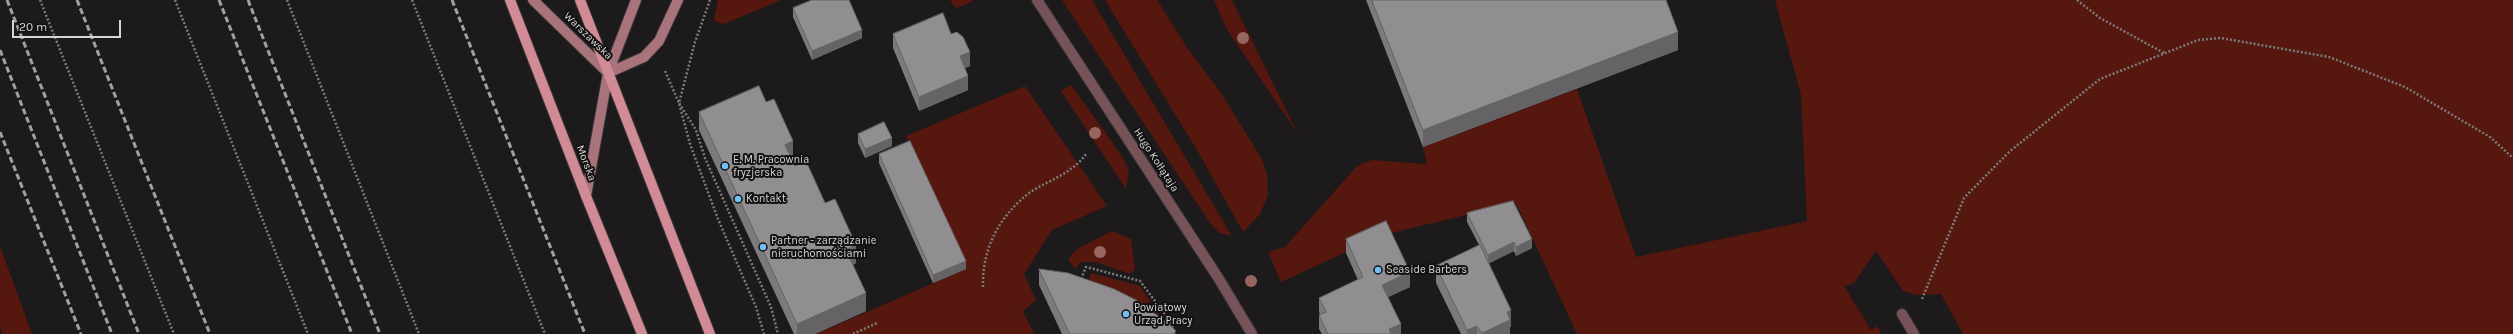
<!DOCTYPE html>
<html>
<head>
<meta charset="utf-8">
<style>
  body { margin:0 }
  #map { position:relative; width:2513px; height:334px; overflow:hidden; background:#1d1a1b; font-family:Karla,sans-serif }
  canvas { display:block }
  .scale { position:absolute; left:12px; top:20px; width:109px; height:18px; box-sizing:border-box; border:2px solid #d7d5d6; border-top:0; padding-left:5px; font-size:12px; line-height:14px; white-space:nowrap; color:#d7d5d6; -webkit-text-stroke:3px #131112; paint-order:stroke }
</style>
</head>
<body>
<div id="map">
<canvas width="2513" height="334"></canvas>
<div class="scale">20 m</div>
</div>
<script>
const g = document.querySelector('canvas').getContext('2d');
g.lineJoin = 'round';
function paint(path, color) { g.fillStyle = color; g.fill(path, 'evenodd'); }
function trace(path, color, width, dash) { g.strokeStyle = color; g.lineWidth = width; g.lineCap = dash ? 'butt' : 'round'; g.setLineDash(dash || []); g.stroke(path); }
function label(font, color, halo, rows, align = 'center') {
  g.font = font + ' Karla,sans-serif'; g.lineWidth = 4; g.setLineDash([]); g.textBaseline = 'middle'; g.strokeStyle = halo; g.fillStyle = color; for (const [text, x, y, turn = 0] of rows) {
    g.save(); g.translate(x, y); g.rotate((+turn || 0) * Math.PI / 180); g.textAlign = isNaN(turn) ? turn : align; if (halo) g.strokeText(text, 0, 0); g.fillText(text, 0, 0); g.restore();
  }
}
paint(new Path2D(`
  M718,0H781L724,24L716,22L714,19Z
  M950,0H971L972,2L956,8Z
  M1062,0H1092L1232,236L1219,233L1208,220Z
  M1105,0H1157L1188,49L1220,91L1262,159L1267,174L1268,195L1260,214L1243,232L1197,150Z
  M1214,0H1232L1298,134L1226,28Z
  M1775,0H2513V334H1963L1941,294L1916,295L1903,291L1876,251L1854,283L1844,286L1871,330L1877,326L1881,332L1879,334H1577L1516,203L1383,235L1281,282L1268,252L1285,247L1357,166L1372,160L1427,164L1423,147L1577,89L1636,257L1807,221L1801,95Z
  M1071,85L1122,156L1129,170L1126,189L1061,91Z
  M1025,86L1107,206L1052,230L1024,274L1036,300L1023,311L1034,334H816L966,269L906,136Z
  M1112,231L1131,239L1135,269L1130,274L1096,262H1081L1075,269L1068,259L1077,249Z
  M0,246L32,334H2L0,324Z
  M1091,273L1140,286L1163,321L1085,295Z`), '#55170e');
const street = new Path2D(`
  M1037,0L1219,279L1252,334
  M1902,314L1914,334`);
const secondary = new Path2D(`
  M533,0L608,73
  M608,73L644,57L659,41L678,0
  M586,196L608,73L636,0`);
const primary = new Path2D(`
  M510,0L586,196L642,334
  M580,0L710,334`);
trace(street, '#373435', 12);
trace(secondary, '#373435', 12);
trace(primary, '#373435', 12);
trace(new Path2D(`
  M40,0L174,334
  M175,0L308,334
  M287,0L419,334
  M412,0L545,334
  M710,0L695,42L679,103L696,130L705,158L771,307L778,334
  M2077,0L2100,18L2164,53
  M665,71L679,103L690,144L718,219L756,307L764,334
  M1081,279L1086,267L1140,281L1170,321L1175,334
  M983,287C982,252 996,222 1023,198C1037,185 1057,180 1072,168C1078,164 1083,158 1087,153
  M1922,299L1964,198L2009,152L2100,79L2198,40L2221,38L2329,57L2405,87L2490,137L2513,158
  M853,334L877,323`), '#7c7a7b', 2.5, [2, 2]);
trace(street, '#755358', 10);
trace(secondary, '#a9737b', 10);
trace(primary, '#d18b96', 10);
trace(new Path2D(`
  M7,0L139,334
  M77,0L210,334
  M219,0L352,334
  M248,0L380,334
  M452,0L585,334
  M0,50L112,334
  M0,132L81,334`), '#a2a0a1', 3, [6, 3]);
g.fillStyle = '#97665e';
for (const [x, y] of [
  [1243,38],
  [1095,133],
  [1100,252],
  [1251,281]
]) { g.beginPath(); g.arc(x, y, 6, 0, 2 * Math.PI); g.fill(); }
paint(new Path2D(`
  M1366,0H1666L1678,50L1423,147Z
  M793,8L862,38L812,60L793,17Z
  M893,34H951L970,66L965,68L968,90L919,111L893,48Z
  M699,112L793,159L792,160L795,166L825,203L856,263L853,265L866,311L815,334H794L699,130Z
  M858,134L892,146L865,158L858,143Z
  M879,154L966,269L933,283L879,163Z
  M1467,213L1532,248L1516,256L1514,251L1489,263L1511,327H1510V334H1461L1436,283V266L1479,245L1467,222Z
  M1346,239L1410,287L1388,297L1401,334H1322L1319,329V315L1320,314L1319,312V298L1358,280L1346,253Z
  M1039,269L1176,334H1062L1039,285Z`), '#7c7a7c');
paint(new Path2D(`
  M862,30V38L812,60V51Z
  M1678,32V50L1423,147V130Z
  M970,52V66L960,70V56Z
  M968,76V90L919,111V97Z
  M892,138V146L865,158V149Z
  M793,141V159L785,163V145Z
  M1532,239V248L1516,256V247Z
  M1514,242V251L1488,264V255Z
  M856,245V263L846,268V250Z
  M966,261V269L933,283V275Z
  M1410,272V287L1382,300V285Z
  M866,293V311L815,334H797V324Z
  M1511,310V327H1510V334H1482V333L1507,312Z
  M1401,324V334H1389V329Z
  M1477,326V334H1467V330Z`), '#656365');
const building = new Path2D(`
  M812,0H849L862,30L812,51L793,8Z
  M1372,0H1666L1678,32L1423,130Z
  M943,13L951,34L957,32L963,37L970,52L960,56L968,76L919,97L893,34Z
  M759,86L766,102L774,99L793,141L785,145L795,166L806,161L825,203L835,199L856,245L846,250L866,293L797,324L699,112Z
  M884,122L892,138L865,149L858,134Z
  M910,141L966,261L933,275L879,154Z
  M1513,201L1532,239L1516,247L1514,242L1488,255L1467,213Z
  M1386,221L1410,272L1382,285L1401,324L1389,329L1391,334H1328L1319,315L1326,312L1319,298L1363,277L1346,239Z
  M1480,245L1511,310L1507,312L1510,320L1482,333L1477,326L1467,330L1436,266Z
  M1039,269L1068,273L1114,289L1136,300L1169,324L1176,331L1173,334H1070Z`);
paint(building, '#908e90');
trace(building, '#656365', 1);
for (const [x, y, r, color] of [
  [725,166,4,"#71c1f5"],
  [738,199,4,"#71c1f5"],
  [763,247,4,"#71c1f5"],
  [1378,270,4,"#71c1f5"],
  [1126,314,4,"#71c1f5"]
]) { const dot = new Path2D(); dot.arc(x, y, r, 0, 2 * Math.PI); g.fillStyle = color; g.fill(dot); trace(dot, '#131112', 1.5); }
label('11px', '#d7d5d6', '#131112', [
  ["Warszawska",588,36,44],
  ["Hugo Kołłątaja",1156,160,57],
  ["Morska",586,163,69]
]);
label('11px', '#d7d5d6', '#131112', [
  ["E. M. Pracownia",733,160],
  ["fryzjerska",733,173],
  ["Kontakt",746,199],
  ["Partner - zarządzanie",771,241],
  ["nieruchomościami",771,254],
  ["Seaside Barbers",1386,270],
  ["Powiatowy",1134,308],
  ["Urząd Pracy",1134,321]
], 'left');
</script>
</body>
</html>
